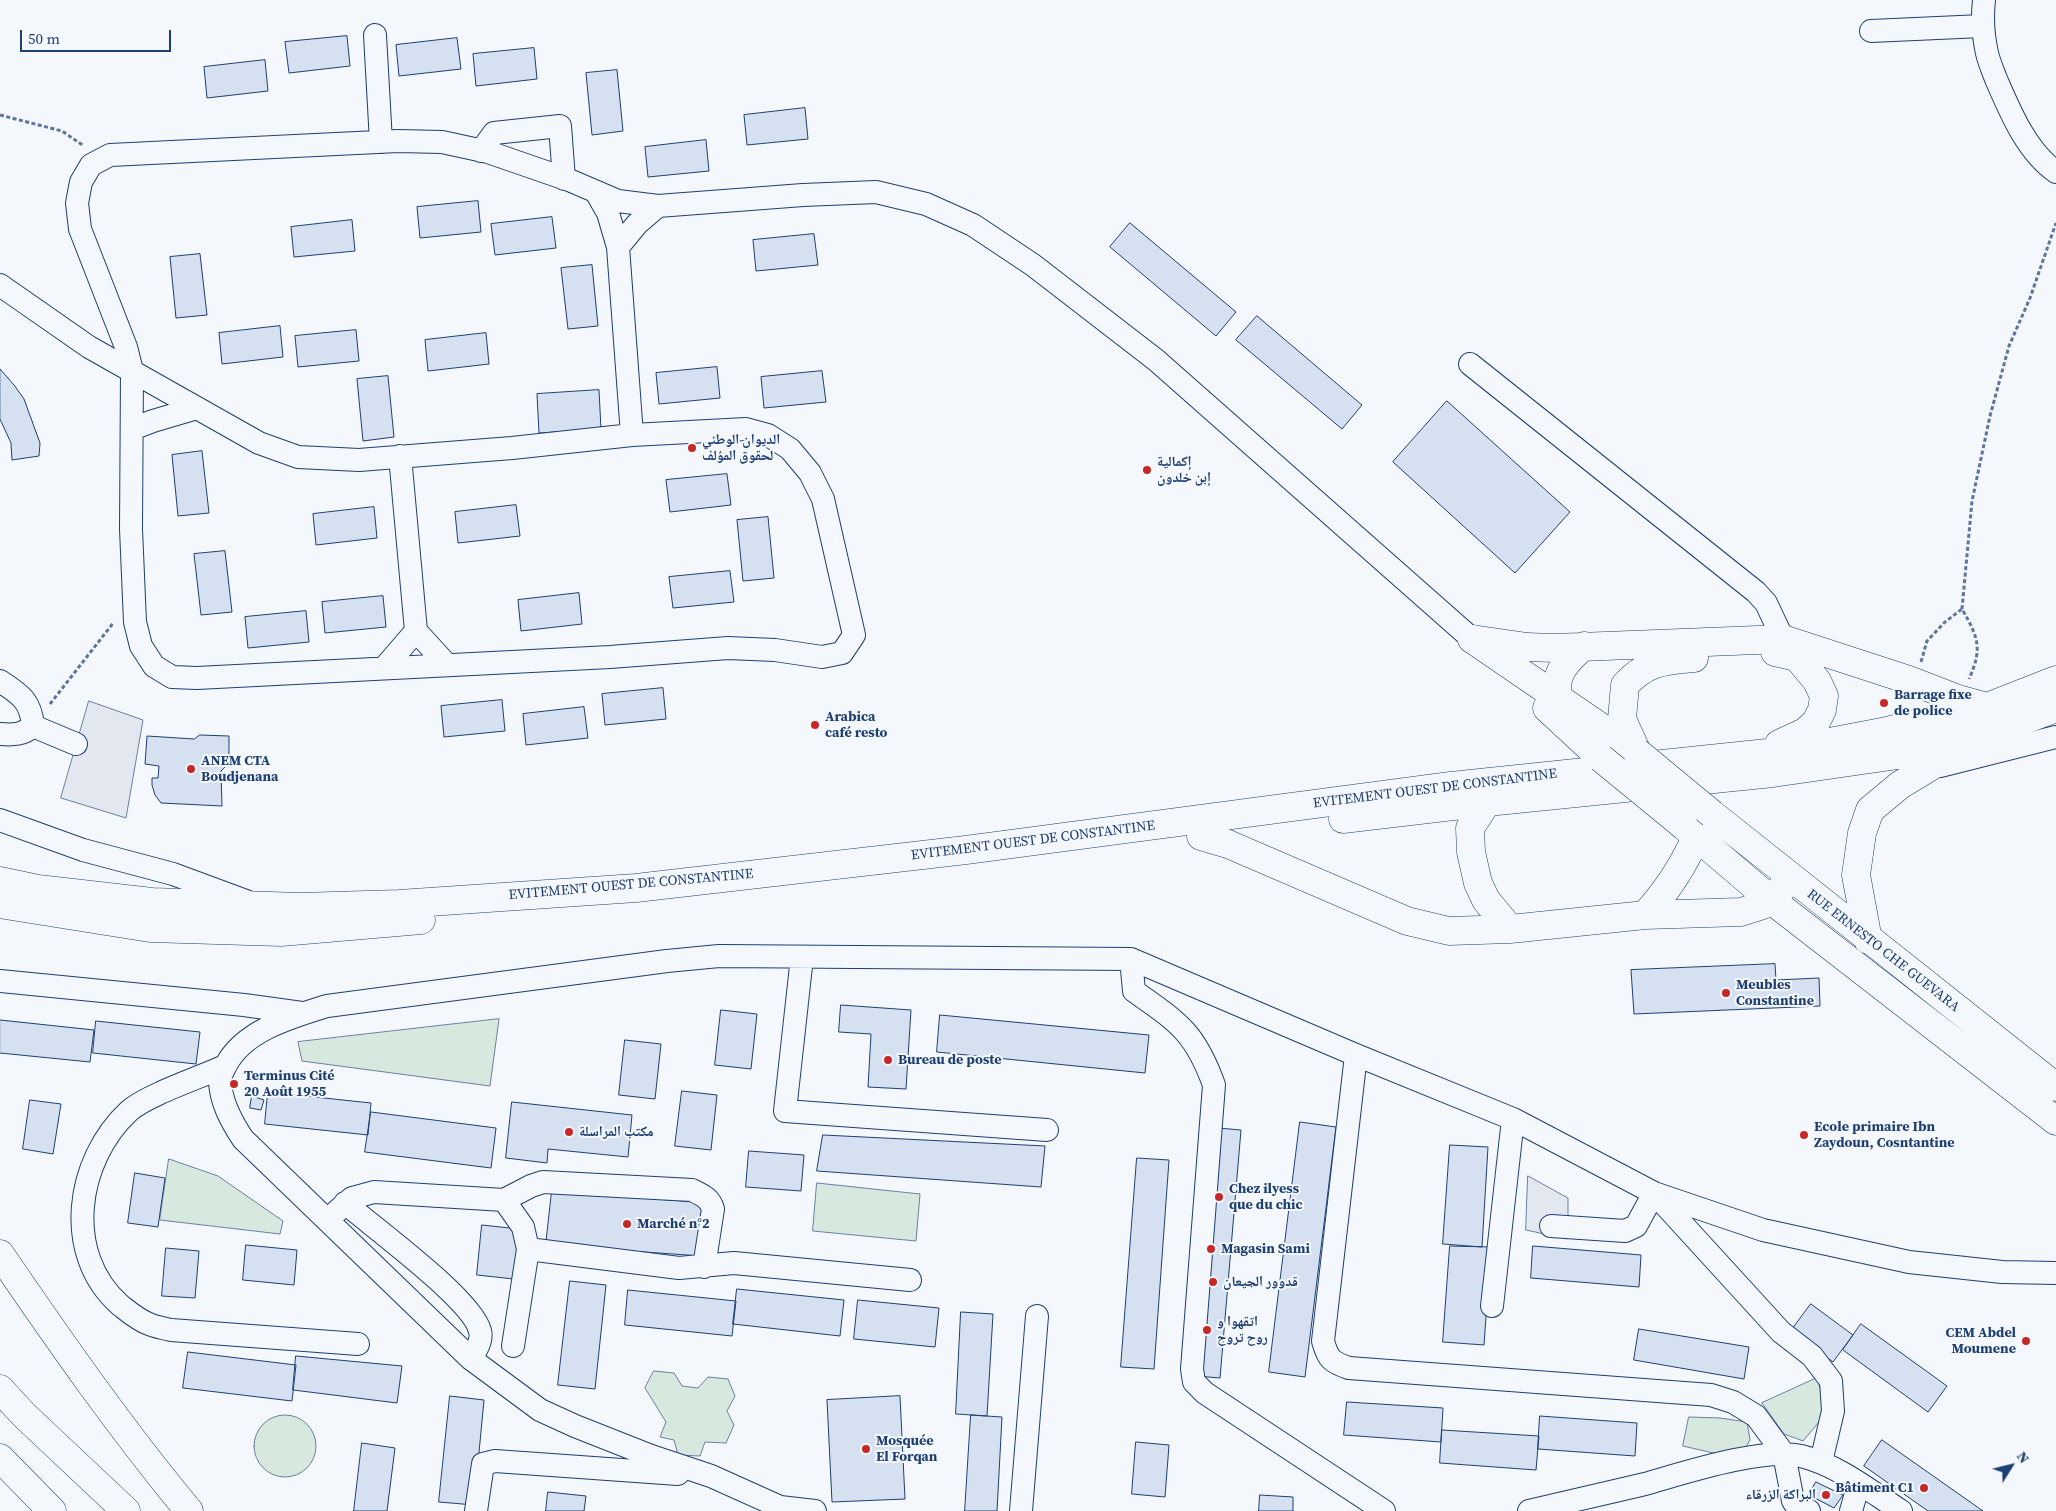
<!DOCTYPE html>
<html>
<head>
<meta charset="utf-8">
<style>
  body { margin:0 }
  #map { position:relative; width:2056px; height:1511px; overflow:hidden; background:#f4f7fb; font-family:"Source Serif 4",serif }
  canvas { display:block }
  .north { position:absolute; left:1986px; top:1441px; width:50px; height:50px; -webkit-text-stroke:4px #f4f7fb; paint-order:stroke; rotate:54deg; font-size:14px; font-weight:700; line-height:20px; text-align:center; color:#1d3f73 }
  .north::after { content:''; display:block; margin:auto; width:18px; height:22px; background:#1d3f73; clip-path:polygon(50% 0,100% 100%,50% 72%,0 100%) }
  .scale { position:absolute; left:20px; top:30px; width:151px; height:22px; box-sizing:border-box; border:2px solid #1d3f73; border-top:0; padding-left:6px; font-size:15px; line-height:18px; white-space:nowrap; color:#1d3f73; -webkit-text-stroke:4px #f4f7fb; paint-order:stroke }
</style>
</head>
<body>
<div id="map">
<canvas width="2056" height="1511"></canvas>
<div class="north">N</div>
<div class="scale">50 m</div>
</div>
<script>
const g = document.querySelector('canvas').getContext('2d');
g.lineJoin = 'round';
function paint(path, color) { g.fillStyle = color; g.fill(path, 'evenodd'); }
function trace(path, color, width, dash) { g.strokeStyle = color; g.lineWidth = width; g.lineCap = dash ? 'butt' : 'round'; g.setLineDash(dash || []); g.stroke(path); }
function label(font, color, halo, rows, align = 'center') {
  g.font = font + ' "Source Serif 4","Noto Naskh Arabic",serif'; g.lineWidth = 4; g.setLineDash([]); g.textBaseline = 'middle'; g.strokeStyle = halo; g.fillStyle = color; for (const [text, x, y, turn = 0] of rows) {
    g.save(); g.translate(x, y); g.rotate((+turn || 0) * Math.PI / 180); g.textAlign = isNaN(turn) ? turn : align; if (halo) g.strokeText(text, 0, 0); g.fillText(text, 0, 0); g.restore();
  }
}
const green = new Path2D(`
  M499,1019L490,1086L302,1061L298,1042Z
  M169,1159L218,1176L283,1221L280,1234L160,1220Z
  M817,1183L920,1194L916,1241L813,1231Z
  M654,1371L674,1373L682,1386L698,1388L708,1377L728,1379L735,1396L727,1411L734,1425L726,1443L705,1442L700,1456L678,1455L674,1440L660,1437L666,1422L645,1388Z
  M1817,1378L1826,1408L1818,1423L1803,1441L1784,1434L1762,1403Z
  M254 1446a31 31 0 1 1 62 0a31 31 0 1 1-62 0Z
  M1689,1417L1720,1418L1747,1422L1750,1440L1739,1459L1683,1446Z`);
paint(green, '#d7e8df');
trace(green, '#687fa3', 1);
const parking = new Path2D(`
  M89,701L143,720L126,818L61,798Z
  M1528,1176L1568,1198V1239L1526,1230Z`);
paint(parking, '#e3e8f0');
trace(parking, '#687fa3', 1);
const building = new Path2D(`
  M347,36L350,66L289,73L285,42Z
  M457,38L461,69L399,76L396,45Z
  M534,48L537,79L476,86L473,54Z
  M265,60L268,91L207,98L204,67Z
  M617,70L623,131L592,135L586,73Z
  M805,108L808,139L747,145L744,115Z
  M706,140L709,171L648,177L645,147Z
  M478,201L481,232L420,238L417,207Z
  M552,217L556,248L495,255L491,224Z
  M352,220L355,251L294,257L291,227Z
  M1130,223L1236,312L1216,336L1110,247Z
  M814,234L818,265L756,271L753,240Z
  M200,254L207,315L176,318L170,257Z
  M592,265L598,326L568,329L561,268Z
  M1257,316L1362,405L1342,429L1236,340Z
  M280,326L283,357L222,364L219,333Z
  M356,330L359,361L298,367L295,336Z
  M486,333L489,364L428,371L425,340Z
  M717,367L720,398L659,404L656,373Z
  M0,369L14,385L24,399L40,443L39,456L12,460L11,443L0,419Z
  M822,371L826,402L764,408L761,377Z
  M388,376L394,437L363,441L357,379Z
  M599,390L601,429L539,433L537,394Z
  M1447,401L1570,512L1515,573L1393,462Z
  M202,451L209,513L178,516L172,455Z
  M727,474L731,505L670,512L666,480Z
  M516,505L520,536L458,543L455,512Z
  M374,507L377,538L316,545L313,514Z
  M768,517L774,578L743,581L737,520Z
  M225,551L232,612L201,615L194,554Z
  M730,571L734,602L673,608L669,577Z
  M579,593L582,624L521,631L518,600Z
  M383,596L386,627L325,633L322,602Z
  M306,611L309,642L248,648L245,617Z
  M663,688L666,719L605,725L602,694Z
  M502,700L505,731L444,737L441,706Z
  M584,707L588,738L526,745L523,714Z
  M200,735L229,736V755L224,759L225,767L221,771L222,806L161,803L155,795L152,785V778H158L159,766L145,764L147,736L194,739Z
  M1775,964L1776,980L1819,978L1820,1006L1634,1014L1631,970Z
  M841,1005L911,1010L906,1089L868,1087L871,1034L839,1032Z
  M721,1010L757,1014L751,1069L715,1065Z
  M940,1015L1149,1035L1145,1073L937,1052Z
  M0,1020L94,1030L90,1062L0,1053Z
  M96,1021L200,1032L196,1064L93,1053Z
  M625,1040L661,1044L655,1099L619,1095Z
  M682,1091L717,1095L711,1150L675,1146Z
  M268,1092L371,1103L368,1135L265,1124Z
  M252,1096L264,1100L261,1110L250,1108Z
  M30,1100L61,1104L53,1154L23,1149Z
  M512,1102L632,1115L628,1157L548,1149L547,1163L506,1158Z
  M371,1112L496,1128L491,1168L365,1152Z
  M1300,1122L1336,1127L1305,1377L1269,1372Z
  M1218,1128L1241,1130L1220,1378L1196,1376Z
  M823,1135L1045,1146L1041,1187L817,1171Z
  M1450,1145L1488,1147L1482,1247L1443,1244Z
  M749,1151L804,1155L801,1191L746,1187Z
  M1137,1158L1169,1160L1154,1369L1121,1367Z
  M135,1173L165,1178L158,1227L128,1223Z
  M552,1191L708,1203L701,1256L546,1245Z
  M482,1225L519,1229L514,1279L477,1275Z
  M246,1245L297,1250L294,1285L243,1280Z
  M1450,1246L1491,1247L1484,1345L1443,1342Z
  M1533,1246L1641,1255L1639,1287L1531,1278Z
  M166,1248L199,1251L195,1298L162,1296Z
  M570,1281L606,1285L595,1389L558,1385Z
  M737,1289L844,1300L840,1336L733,1324Z
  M628,1290L736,1301L732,1336L625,1325Z
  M858,1300L939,1308L935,1347L854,1339Z
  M1811,1304L1853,1335L1833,1362L1791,1331Z
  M961,1312L993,1314L987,1416L956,1414Z
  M1861,1324L1947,1386L1928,1412L1843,1350Z
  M1639,1329L1749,1347L1744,1379L1634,1360Z
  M188,1352L296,1365L292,1401L183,1388Z
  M296,1356L402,1366L397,1403L293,1390Z
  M450,1396L484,1400L474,1505L439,1502Z
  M900,1396L905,1499L832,1502L827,1400Z
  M1347,1402L1443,1408L1441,1442L1344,1435Z
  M971,1415L1002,1417L997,1511H965Z
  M1540,1416L1637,1423L1635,1456L1538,1449Z
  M1442,1430L1539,1436L1536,1470L1440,1463Z
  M1882,1440L1983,1511H1928L1864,1466Z
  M1136,1442L1169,1445L1165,1497L1132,1494Z
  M362,1443L395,1448L387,1511H354Z
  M1816,1482L1843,1495L1834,1508L1809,1495Z
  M548,1492L586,1496L584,1511H546Z
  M1260,1495L1293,1497V1511H1259Z`);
paint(building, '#d5e0f0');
trace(building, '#1d3f73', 1);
const minor = new Path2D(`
  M1984,0C1982,18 1983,35 1987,53C1989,62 1993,71 1996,79C2010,111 2026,151 2056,172
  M1871,31L1982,26
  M375,35L381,142
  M481,151L494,133L560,126L564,179
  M596,192L608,213L618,247L632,435
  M618,247L637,224L658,206
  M0,285L89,347L259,443L298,457L359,460L512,448L632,435L746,429L768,435L790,449L810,473L823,499L854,635L842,653L822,657L775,650L728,648L610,657L197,678L172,677L154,666L141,646L135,622L131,529L132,371L126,347L80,229L77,203L81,182L91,165L110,155L398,141L442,142L488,152L569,180L618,201L658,206L803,195L876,192L926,204L973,225L1033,265L1156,360L1472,639
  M1470,364L1756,592L1766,603L1783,639
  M132,429L153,421L197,408
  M400,456L416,631
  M384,668L416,631L447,665
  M0,681C20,694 31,701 33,726C23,735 13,735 0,734
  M33,726L76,744
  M1940,766L2056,737
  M0,820L83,850L173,874L246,901
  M802,957L785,1111L1047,1130
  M1131,959L1134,991C1178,1022 1195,1032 1214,1085L1192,1369L1194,1382L1205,1393L1384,1511
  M0,981L244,1005L302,1013
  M1356,1055L1323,1341C1328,1359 1331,1362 1349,1368L1711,1395L1733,1402L1756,1416L1784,1454L1793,1501L1796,1505L1809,1511
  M225,1066C201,1077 147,1095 129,1111C76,1160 62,1254 120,1305C129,1312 138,1320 149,1324C155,1327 164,1328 171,1330L358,1344
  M504,1200L523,1227L528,1249L513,1346
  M345,1203C373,1227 473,1300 480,1331C483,1341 475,1351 471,1359
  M327,1220L352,1198L374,1192L504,1200L531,1186L543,1182L692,1190C702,1195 710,1198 713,1209L704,1267
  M1551,1226L1625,1231L1636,1226L1654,1193L1763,1230L1909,1262L2002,1272L2056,1273
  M528,1249L679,1268L734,1263L910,1280
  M1492,1306L1513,1119
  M476,1511L483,1464L495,1461L678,1474
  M815,1511L780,1507L711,1476L651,1456L575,1426L540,1410L471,1359L243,1139C231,1121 220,1101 220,1079C221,1074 224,1069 226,1065C244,1030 292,1017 327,1006L667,961L719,956L1131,959L1356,1055L1513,1119L1654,1193L1781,1332L1812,1356L1831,1381L1833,1411L1821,1462
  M1021,1511L1037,1316
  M1529,1511C1568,1502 1606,1493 1645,1484C1684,1473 1763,1447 1801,1456C1838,1465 1870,1491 1901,1511
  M1851,1511L1859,1483`);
const major = new Path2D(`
  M1472,639L1637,752
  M1547,708L1601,758
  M1712,814L2056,1087
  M1684,826L1771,900L2056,1121`);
const highway = new Path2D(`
  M1472,639L1527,647L1554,648L1783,639L1909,680L1958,699L1983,706
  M1775,652L1797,657L1817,681L1824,696L1822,710L1816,722L1805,732L1779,744
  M1564,724C1554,685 1551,673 1584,646
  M1637,752L1622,719L1625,685C1647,661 1664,661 1694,658
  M1487,802L1470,828L1471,852L1478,883L1486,900L1510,929
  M1343,819L1487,802L1773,773L1898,755L1976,738L2056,708
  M1201,836L1228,844L1407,921L1449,931L1510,929L1645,915L1741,912L1763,905L1792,879
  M0,881L38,889L152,902L300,907L399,904L636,888L966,850L1451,786L1777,752L1882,732L1987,707L2056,680
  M0,904L150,928L281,932L421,920
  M1645,915C1667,891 1683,867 1696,837
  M1868,940L1856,875L1862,833L1870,810L1900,785L1961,748
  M0,1254C60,1342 121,1429 189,1511
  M0,1389L24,1415L126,1511
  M0,1458L52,1511`);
trace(minor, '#1d3f73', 24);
trace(major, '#1d3f73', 29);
trace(highway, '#1d3f73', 29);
trace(new Path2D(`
  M0,115L62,131L84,146
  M1962,609L1972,501L1990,416L2009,346L2030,298L2056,223
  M1921,662L1927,641L1945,622L1962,609C1978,637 1983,648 1969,679
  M50,704L114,622`), '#5e769c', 3, [4, 2.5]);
trace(minor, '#f4f7fb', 22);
trace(major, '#f4f7fb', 28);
trace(highway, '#f4f7fb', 28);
const majorBridge = new Path2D(`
  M1637,752L1712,814
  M1601,758L1684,826`);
trace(majorBridge, '#1d3f73', 29, []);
trace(majorBridge, '#f4f7fb', 28);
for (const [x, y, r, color] of [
  [692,448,5,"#c62828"],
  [1147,470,5,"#c62828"],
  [1884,703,5,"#c62828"],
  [815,725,5,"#c62828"],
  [191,769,5,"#c62828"],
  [1726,993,5,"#c62828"],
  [888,1060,5,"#c62828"],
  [234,1084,5,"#c62828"],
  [569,1132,5,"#c62828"],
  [1804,1135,5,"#c62828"],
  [1219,1197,5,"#c62828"],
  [627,1224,5,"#c62828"],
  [1211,1249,5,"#c62828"],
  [1213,1282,5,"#c62828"],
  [1207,1330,5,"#c62828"],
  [2026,1341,5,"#c62828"],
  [866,1449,5,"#c62828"],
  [1924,1488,5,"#c62828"],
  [1826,1495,5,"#c62828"]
]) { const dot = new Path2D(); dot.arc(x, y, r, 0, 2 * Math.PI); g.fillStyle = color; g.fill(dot); trace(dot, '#f4f7fb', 2); }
label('bold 14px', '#1d3f73', '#f4f7fb', [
  ["الديوان الوطني",702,440],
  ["لحقوق المؤلف",702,456],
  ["إكمالية",1157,462],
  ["إبن خلدون",1157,478],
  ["Barrage fixe",1894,695],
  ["de police",1894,711],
  ["Arabica",825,717],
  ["café resto",825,733],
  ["ANEM CTA",201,761],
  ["Boudjenana",201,777],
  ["Meubles",1736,985],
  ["Constantine",1736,1001],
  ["Bureau de poste",898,1060],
  ["Terminus Cité",244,1076],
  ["20 Août 1955",244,1092],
  ["Ecole primaire Ibn",1814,1127],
  ["Zaydoun, Cosntantine",1814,1143],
  ["مكتب المراسلة",579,1132],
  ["Chez ilyess",1229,1189],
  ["que du chic",1229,1205],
  ["Marché n°2",637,1224],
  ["Magasin Sami",1221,1249],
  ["قدوور الجيعان",1223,1282],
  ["اتقهوا و",1217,1322],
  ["روح تروح",1217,1338],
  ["CEM Abdel",2016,1333,"right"],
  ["Moumene",2016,1349,"right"],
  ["Mosquée",876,1441],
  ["El Forqan",876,1457],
  ["Bâtiment C1",1914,1488,"right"],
  ["البراكة الزرقاء",1816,1495,"right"]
], 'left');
label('14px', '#1d3f73', '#f4f7fb', [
  ["EVITEMENT OUEST DE CONSTANTINE",1435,789,-7],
  ["EVITEMENT OUEST DE CONSTANTINE",1033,841,-7],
  ["EVITEMENT OUEST DE CONSTANTINE",631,885,-5],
  ["RUE ERNESTO CHE GUEVARA",1883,951,38]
]);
</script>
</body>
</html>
